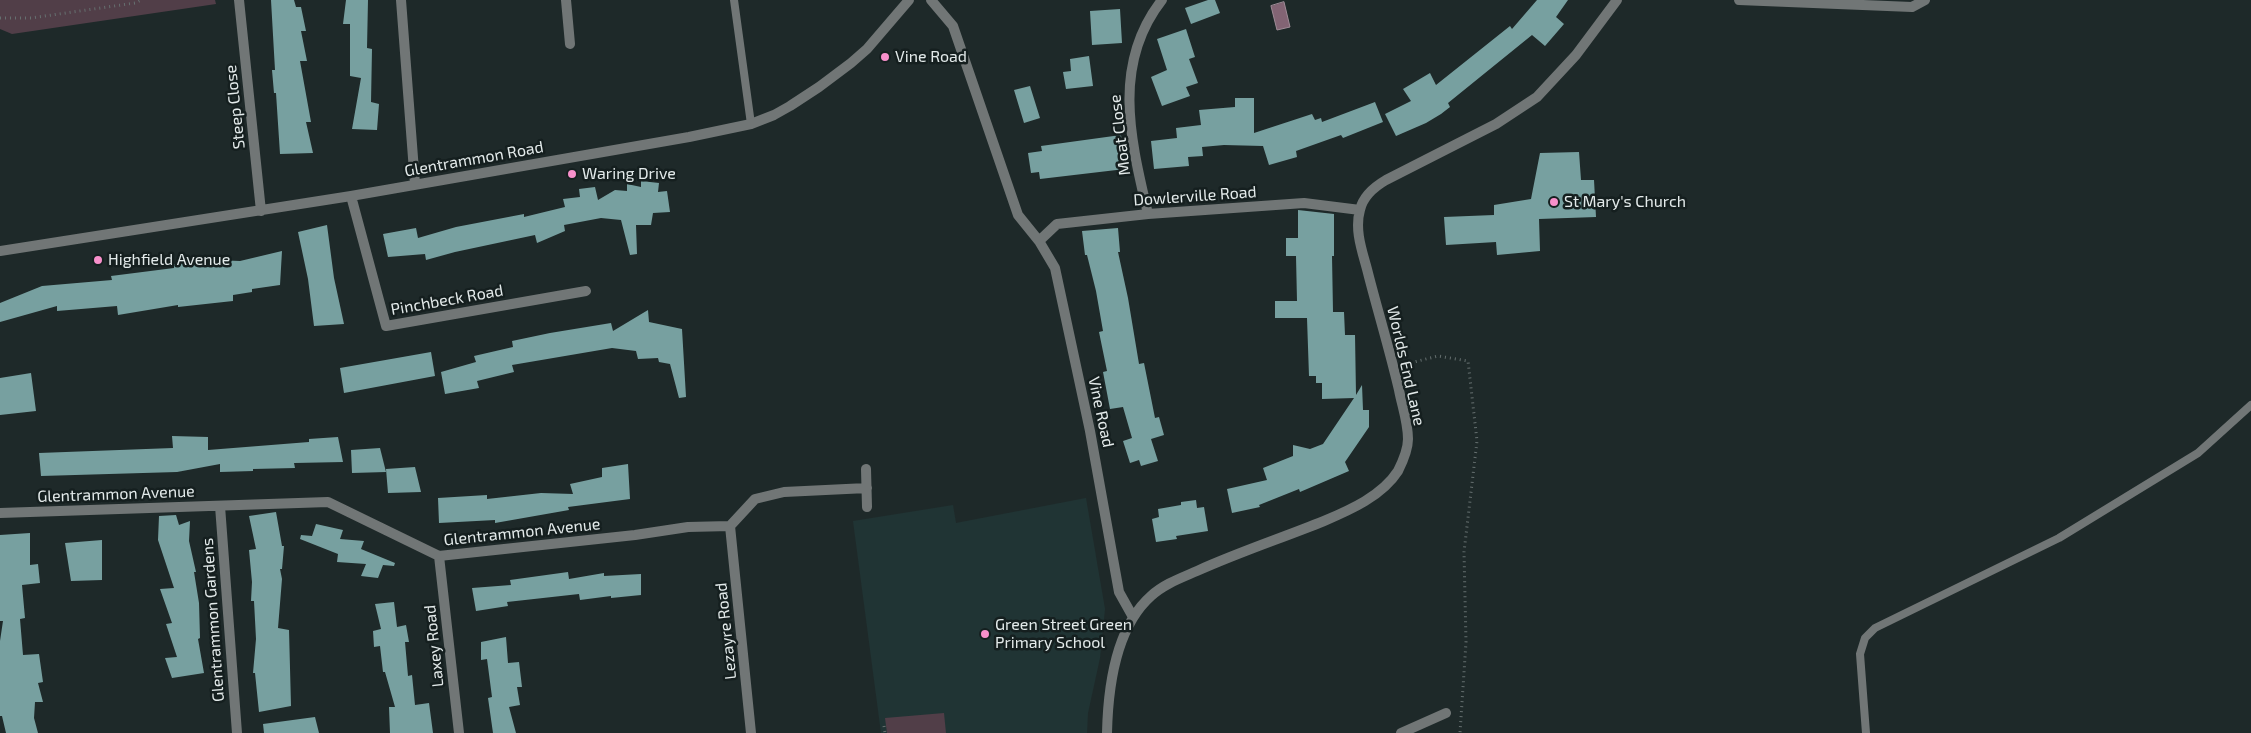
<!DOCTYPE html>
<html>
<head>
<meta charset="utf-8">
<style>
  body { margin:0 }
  canvas { display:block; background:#1e2929 }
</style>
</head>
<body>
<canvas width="2251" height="733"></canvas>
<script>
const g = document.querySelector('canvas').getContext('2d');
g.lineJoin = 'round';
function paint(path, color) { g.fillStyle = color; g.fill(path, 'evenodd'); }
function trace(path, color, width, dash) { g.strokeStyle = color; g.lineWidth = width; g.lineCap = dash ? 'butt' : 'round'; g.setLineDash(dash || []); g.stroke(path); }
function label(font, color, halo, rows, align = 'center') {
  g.font = font + ' "Exo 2",sans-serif'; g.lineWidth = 5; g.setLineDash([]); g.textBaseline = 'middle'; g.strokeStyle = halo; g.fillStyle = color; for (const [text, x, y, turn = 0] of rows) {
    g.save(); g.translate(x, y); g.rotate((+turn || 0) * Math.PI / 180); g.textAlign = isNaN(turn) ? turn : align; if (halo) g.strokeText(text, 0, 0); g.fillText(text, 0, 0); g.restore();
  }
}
paint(new Path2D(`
  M1086,498L1105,609L1100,658L1088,713L1087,733H881L853,521L953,505L956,523Z`), '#203434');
paint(new Path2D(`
  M0,0H215L216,4L12,34L0,29Z
  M944,713L946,733H887L885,718Z`), '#513e48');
const water = new Path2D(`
  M1284,2L1290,27L1277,30L1271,6Z`);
paint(water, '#826474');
trace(water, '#9f8c97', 1);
paint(new Path2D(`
  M271,0H294L296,7H301L306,31H301L307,61H300L311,122H306L313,153L280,154L276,93H274L272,70H275Z
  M346,0H368L367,48L372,49L371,102L379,104L377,130L352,129L361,78L350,76V24H343Z
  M1208,0H1215L1220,13L1191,24L1185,8Z
  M1537,0H1568L1556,17L1564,24L1545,46L1532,35L1448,103L1450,107L1441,114L1426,123L1396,136L1385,114L1411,101L1403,89L1430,73L1436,85L1510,26L1512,29Z
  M1120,9L1122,43L1092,45L1090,11Z
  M1186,29L1195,57L1189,59L1198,83L1186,87L1190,96L1162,106L1151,77L1167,70L1157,39Z
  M1089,56L1093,86L1066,89L1063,72L1071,71L1070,59Z
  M1030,86L1040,118L1024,123L1014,90Z
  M1235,98H1254V133L1312,114L1315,120L1321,118L1322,122L1375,102L1383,122L1343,138L1341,135L1296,151L1297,157L1269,165L1263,146L1224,145L1202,147L1203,156L1188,157L1189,166L1154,169L1151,141L1177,138L1176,128L1201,125L1199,110L1235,107Z
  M1121,135L1125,169L1040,179L1039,172L1031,173L1028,153L1042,151L1041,146Z
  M1579,152L1581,180H1594L1596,217L1539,219L1540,251L1497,255L1496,242L1446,245L1444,217L1494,215V205L1531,199L1540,153Z
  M641,181L659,183L658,192L667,191L670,212L653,213L651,225H636L637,254L630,255L621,220L601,218L564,225L565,231L537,243L535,235L455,252L426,260L425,254L388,257L383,234L416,228L418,238L456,227L524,214V217L565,207L563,199L580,197L579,189L595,187L598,200L615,190L627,191V184L641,187Z
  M1298,210L1334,214V256H1332L1333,312H1344L1345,335H1355L1356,395L1362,385L1363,410H1369V427L1345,462L1349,471L1300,492L1299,489L1259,505L1260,507L1232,513L1227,489L1267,480L1263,468L1293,456V445L1310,449L1323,444L1354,398L1322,399V383H1316V376H1309L1307,318H1275V301H1297L1296,256H1286V238H1298Z
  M327,225L334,278L344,324L314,326L308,279L298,232Z
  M1118,228L1120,252H1118L1128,298L1139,364L1144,363L1155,418L1159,417L1164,435L1151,439L1158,461L1141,466L1139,460L1130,463L1123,441L1132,438L1123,407L1110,409L1103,372L1107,371L1099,332L1103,331L1096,291L1087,255H1085L1082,231Z
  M282,251L280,285L252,289V292L233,295V301L178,307V305L118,315L117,306L57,311V306L0,322V303L42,286L112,280L111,276L174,268V264L212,260L240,261Z
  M648,310L649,322L682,329L686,397L679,398L670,364L659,362L658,358L638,359L636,351L612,348L512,365L514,372L477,381L479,388L445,394L441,372L476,362L474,356L513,347L512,341L550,333L611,323L613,331Z
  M431,352L435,376L344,393L340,368Z
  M31,373L36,411L0,415V378Z
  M172,436L208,437V450L309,442V439L338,437L343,462L294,463L295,468L253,469V471L220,472V464L177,472L41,476L39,453L173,448Z
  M380,448L386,472L352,473L351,450Z
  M628,464L630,499L568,507L569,510L495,523V520L439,523L438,498L487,495V499L541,493L573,494L570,484L602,477V468Z
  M415,467L421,492L388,493L386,469Z
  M1196,500L1197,508L1204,507L1208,531L1176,536L1177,539L1156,542L1152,519L1159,517L1158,509L1181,505V502Z
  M276,512L282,546H284L282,569H280L282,579L278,628L289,630L291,706L259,712L255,673H253L256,639L254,601H251L252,582L249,550L256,549L249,516Z
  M176,515L179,525L190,521L189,541L196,572H194L199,603L200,638L198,639L204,673L172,678L165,658L177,657L166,624L172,623L160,589L174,588L158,540L159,516Z
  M316,524L343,530L340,539L364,541L361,549L395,563L394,566L383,565L378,578L361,576L366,564L337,562L338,554L300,539L301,535L312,536Z
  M30,533V565L38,564L40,583L22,585L25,618L20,619L23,655L39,654L43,682L38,683L43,702H35L34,718L38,733H6L2,716H0V641L3,621H0V535Z
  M102,540V580L71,581L65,543Z
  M568,572L569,579L604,573V576L641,574V595L611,598V596L580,600L579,594L507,602L508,606L476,611L472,588L511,585L510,580Z
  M394,602L397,627L406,625L409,642H405L408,676L412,675L415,705L429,703L433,733H390L389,707H395L385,672H383L380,646L374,647L373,631L381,629L375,604Z
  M506,637L508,663L519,662L522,687H517L520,705L509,707L516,733H493L488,698L492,697L487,659L481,660V642Z
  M315,717L319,733H264L263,724Z`), '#77a0a0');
trace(new Path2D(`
  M0,18H31L135,3L141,0
  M1406,364L1438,356L1468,361L1477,441L1464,552L1466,642L1460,733
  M884,726L885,733`), '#656f6f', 3, [1, 4]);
trace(new Path2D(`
  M734,0L751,124
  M1866,733L1860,654L1865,638L1875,628L2059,538L2198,453L2251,405`), '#717676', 8);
trace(new Path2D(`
  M239,0L261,211
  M401,0L415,184
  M566,0L570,44
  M931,0L953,26L1018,215L1039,241L1055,268L1090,431L1119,592L1133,617
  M1739,0L1912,7L1925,0
  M351,196L386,326L586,291
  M1148,214C1131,141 1111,65 1162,0
  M1039,241L1057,224L1148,214L1304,203L1360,210
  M0,251L351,196L689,137L751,124L774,115L790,106L819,87L851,63L867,49L909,0
  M866,469L867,507
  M220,506L237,733
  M0,513L328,502L439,556L635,535L688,527L730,526L755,499L784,492L867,488
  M730,526L751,733
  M439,556L459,733
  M1107,733C1108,688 1115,628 1151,596C1164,584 1181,578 1197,571C1239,552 1282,538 1324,521C1350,510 1382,496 1398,471C1403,461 1408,450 1408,439C1408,422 1402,406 1399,390C1390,351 1378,312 1368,273C1363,253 1354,231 1360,210C1363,196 1374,187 1386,180L1496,124L1537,97L1576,55L1617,0
  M1401,733L1446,713`), '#717676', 10);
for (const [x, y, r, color] of [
  [885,57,5,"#f890cb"],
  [572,174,5,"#f890cb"],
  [1554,202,5,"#f890cb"],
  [98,260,5,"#f890cb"],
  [985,634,5,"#f890cb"]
]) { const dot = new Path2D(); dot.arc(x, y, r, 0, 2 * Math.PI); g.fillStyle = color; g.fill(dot); trace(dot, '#151f1f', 2); }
label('16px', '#e3eaea', '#151f1f', [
  ["Vine Road",895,57],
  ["Waring Drive",582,174],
  ["St Mary's Church",1564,202],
  ["Highfield Avenue",108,260],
  ["Green Street Green",995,625],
  ["Primary School",995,643]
], 'left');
label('16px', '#e3eaea', '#151f1f', [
  ["Steep Close",235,107,-96],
  ["Moat Close",1120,135,-97],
  ["Glentrammon Road",474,159,-10],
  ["Dowlerville Road",1195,196,-4],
  ["Pinchbeck Road",447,300,-10],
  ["Worlds End Lane",1406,366,77],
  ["Vine Road",1101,412,78],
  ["Glentrammon Avenue",116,494,-2],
  ["Glentrammon Avenue",522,532,-6],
  ["Glentrammon Gardens",213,620,-94],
  ["Lezayre Road",726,631,-96],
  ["Laxey Road",434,646,-96]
]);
</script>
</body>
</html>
